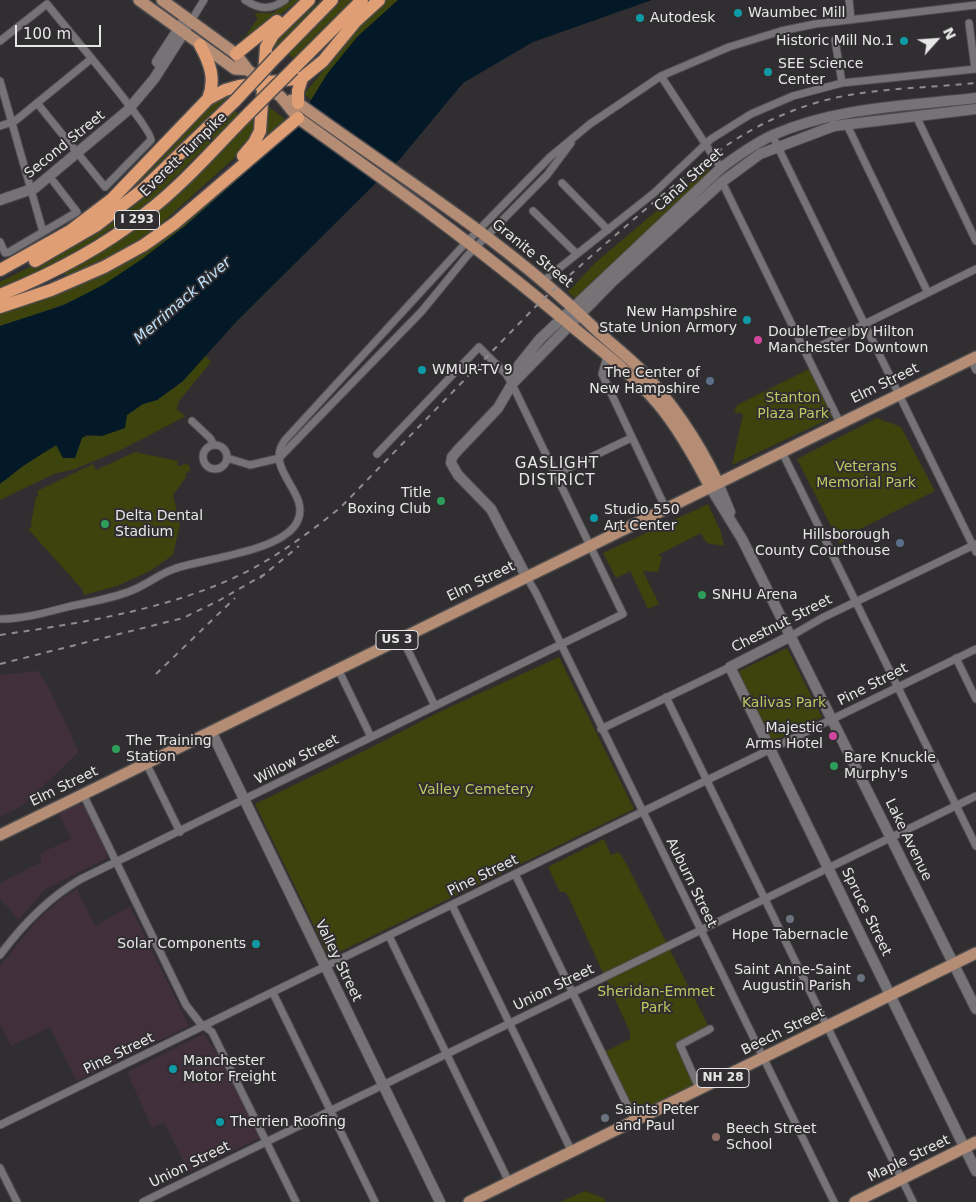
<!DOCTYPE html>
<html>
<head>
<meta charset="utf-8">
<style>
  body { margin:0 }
  #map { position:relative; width:976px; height:1202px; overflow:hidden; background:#302e30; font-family:"DejaVu Sans",sans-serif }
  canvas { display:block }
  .north { position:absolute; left:911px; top:15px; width:50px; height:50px; -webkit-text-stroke:4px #302e30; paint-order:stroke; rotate:64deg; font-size:14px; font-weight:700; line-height:20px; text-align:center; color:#e8e7e8 }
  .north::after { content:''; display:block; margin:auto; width:18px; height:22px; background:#e8e7e8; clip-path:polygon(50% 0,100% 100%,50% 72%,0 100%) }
  .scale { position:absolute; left:15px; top:25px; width:86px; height:22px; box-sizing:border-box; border:2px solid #e8e7e8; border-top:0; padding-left:6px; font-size:15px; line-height:18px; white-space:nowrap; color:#e8e7e8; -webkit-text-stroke:4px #302e30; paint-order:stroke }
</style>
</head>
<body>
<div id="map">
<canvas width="976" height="1202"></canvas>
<div class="north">N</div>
<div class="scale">100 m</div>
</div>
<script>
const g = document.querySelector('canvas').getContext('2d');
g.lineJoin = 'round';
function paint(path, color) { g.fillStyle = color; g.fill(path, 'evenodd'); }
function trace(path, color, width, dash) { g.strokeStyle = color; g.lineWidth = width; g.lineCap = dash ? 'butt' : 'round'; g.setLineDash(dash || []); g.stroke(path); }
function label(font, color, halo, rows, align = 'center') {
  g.font = font + ' "DejaVu Sans",sans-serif'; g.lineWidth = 4; g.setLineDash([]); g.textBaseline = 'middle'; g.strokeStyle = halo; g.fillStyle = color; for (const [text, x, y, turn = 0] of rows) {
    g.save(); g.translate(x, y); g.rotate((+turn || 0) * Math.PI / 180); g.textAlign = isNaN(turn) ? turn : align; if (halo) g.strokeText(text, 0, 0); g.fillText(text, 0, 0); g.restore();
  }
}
paint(new Path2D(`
  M38,671L49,688L79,752L22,806L0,817V675Z
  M80,804L85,806L107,853L106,854L107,858L44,890L19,920L0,899V883L41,862V853L71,839L59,814Z
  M77,889L95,926L130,906L189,1026L77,1081L50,1027L11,1046L0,1023V966L37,920L61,899Z
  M204,1034L224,1064L260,1138L189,1172L164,1122L152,1128L127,1072Z`), '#41303b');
paint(new Path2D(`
  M292,0H299L245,42L240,35L244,38L258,18L255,16L256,13H273Z
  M321,0H326L272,54L269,52L274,42Z
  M341,0H355L295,60L287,53Z
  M387,0H398L357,37L313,101L304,94L371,13Z
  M231,94L157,167L117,202L213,101Z
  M269,107L285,119L259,145L267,110Z
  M232,109L239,114L147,205L68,257L0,288V282L67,248Z
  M257,113L256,130L243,150L152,232L126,250L67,278L64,273L90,259L140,224Z
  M290,130L292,131C232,185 173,245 103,285C70,304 36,315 0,326V311L105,272L107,273L155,243Z
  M711,165L707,176L577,297L575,298L568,292L595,263Z
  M205,355L211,362L179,401L177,410L186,416L123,449L75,469L54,474L0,500V484C29,461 64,433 102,436L127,415L143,404L157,400L183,381Z
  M809,369L833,417L732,465L743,414L734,412L737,405Z
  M877,418L901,427L935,491L856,531L840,544L797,459Z
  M135,452L178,461L177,466H180L187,463L191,470L185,474L187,476L173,495L180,524L173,555L150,571L117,586L84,595L82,589L28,529L32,526L31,523L36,497L39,496L37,491L93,464L96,470Z
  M708,504L721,532L724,546C710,542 708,549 701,533L658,555L662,557L658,572L643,571L659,604L648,609L630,571L616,578L603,553Z
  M787,648L822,717L775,741L766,735L763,728L739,671Z
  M559,657L634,809L329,957L255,804L374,746L437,713Z
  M604,839L611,855L619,852L627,865L710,1029L682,1043L700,1090L635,1121L603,1053L630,1039V1032L568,896L565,892H560L548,867Z
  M585,1191L603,1198L606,1202H560Z`), '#3c430d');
paint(new Path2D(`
  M398,0H652L533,42L463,83L400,159L236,322L183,381L157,400L143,404L127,415L125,428L102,436L87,435L82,438L75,458H63L56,445L23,466L0,484V326L64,305L103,285L142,259L185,226L292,131L327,74L357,37Z`), '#031927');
const street = new Path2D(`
  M245,0C260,10 271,10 285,0
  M849,0L851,19
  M191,21L204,0
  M969,23L975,69
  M835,40L842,83
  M0,41L47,4C60,21 153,129 151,140L105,187L37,103
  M661,76L721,168
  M0,81L43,232
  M916,116L976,241
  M846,123L928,293
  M0,126L15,121L91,59
  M772,135L976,552
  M722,182L840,423
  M562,183L608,230
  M533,211L577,254
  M0,242L5,253L9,252L77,212L50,177
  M543,281L654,193L711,139L751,114L793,96L842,83L976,69
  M806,353L976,269
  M607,356L602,374L666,509
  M971,360L976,370
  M192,421L210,438L214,445
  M203 457a12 12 0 1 1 24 0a12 12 0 1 1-24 0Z
  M782,452L976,846
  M280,457L422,311L467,256L547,175L571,143
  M227,458L250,465L280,458
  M556,474L631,438
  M526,576L536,593L834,1202
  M0,619C24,619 48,612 71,606C92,602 114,598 133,590C148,584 159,574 174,569C203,558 285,552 298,520C310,492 263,469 285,440L462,247L550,157L590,124L661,76L729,47L781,31L815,24L976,5
  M791,636L822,618L976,544
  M402,638L435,706
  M956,658L976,699
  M338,669L371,737
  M666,697L913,1202
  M601,729L730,667
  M146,763L180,832
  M83,794L186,1005L200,1023L212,1032L296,1202
  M515,874L635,1121
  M452,905L572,1152
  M389,936L509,1182
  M0,955C23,924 48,898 81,879L623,614L512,384L506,374L479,347L377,454
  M273,993L375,1202
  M700,1090L680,1045L710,1029
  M0,1125L976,649
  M0,1168L17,1202
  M143,1202L976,796`);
const secondary = new Path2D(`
  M157,62L183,22
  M0,200L35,188L127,111L154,79L191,21
  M514,382L613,281L722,182L760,154L834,126L976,109
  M718,483L730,512
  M710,487L742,539L976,1009
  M526,576L491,509L458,475L451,463L452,457L458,450L498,408L512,384L519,365L540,339L721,168C737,156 754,144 773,135C836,107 908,106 976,98
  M791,636L730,667L976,1171
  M211,731L440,1202`);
const primary = new Path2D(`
  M139,0L235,69L248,70
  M162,0L236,54L248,70L281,97L298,118C388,182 478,247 563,319C595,346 630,371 658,404C679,429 695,458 710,487
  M291,100L298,103C397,175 503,239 591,325C606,340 624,353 639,368C672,402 698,441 718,483
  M0,835L976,357
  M469,1202L976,953
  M855,1202L976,1142`);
const highway = new Path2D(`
  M200,45C210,63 216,79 208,99
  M236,54L277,21
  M276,57L332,0
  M293,69L362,0
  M298,103V91L302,78
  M243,156L254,143L260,131L266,47L273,35L309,0
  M35,261L97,225L142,190L235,101
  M0,270L70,231L112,199L208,99L225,90L239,86L302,78L323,61L356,21L379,0
  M0,295C52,274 102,248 146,213C184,184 216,146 250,112
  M0,307L51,290L104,267L144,245L175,223L298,118`);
trace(street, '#4e4c4e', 9);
trace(secondary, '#4e4c4e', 12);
trace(primary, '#4e4c4e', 14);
trace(highway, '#4e4c4e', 15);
trace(street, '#767376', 7);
trace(secondary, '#767376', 10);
trace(primary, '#b58d75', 11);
trace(highway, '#df9e74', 12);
trace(new Path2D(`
  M260,578L299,546
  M0,635C74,624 153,612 222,583C266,565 304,537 341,507L541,301C576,269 611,239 647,208C704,160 748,122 822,101C870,88 927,88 976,83
  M0,664L183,618L220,600L265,574
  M156,674L235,598`), '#8e8c8e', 2, [6, 6]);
const highwayBridge = new Path2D(`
  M235,101L276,57
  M250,112L293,69`);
trace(highwayBridge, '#4e4c4e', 15, []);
trace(highwayBridge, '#df9e74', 12);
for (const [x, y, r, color] of [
  [738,13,5,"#0f9aa8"],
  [640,18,5,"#0f9aa8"],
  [904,41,5,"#0f9aa8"],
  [768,72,5,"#0f9aa8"],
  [747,320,5,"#0f9aa8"],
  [758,340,5,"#d1479c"],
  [422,370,5,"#0f9aa8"],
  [710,381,5,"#5c6f8a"],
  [441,501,5,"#2e9e5b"],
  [594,518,5,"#0f9aa8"],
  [105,524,5,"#2e9e5b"],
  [900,543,5,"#5c6f8a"],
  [702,595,5,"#2e9e5b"],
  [833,736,5,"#d1479c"],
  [116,749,5,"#2e9e5b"],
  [834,766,5,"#2e9e5b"],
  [790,919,5,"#6b7280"],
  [256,944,5,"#0f9aa8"],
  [861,978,5,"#6b7280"],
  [173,1069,5,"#0f9aa8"],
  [605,1118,5,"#6b7280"],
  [220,1122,5,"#0f9aa8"],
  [716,1137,5,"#8d6e63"]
]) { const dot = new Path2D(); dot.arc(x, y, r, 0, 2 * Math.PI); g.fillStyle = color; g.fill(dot); trace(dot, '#302e30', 2); }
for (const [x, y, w] of [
  [137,220,45],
  [397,640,42],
  [723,1078,52]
]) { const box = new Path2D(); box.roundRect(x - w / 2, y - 9.5, w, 19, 4); g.fillStyle = '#302e30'; g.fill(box); trace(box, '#e8e7e8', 1); }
label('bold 12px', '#e8e7e8', null, [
  ["I 293",137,220],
  ["US 3",397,640],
  ["NH 28",723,1078]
]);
label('14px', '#e8e7e8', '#302e30', [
  ["Waumbec Mill",748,13],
  ["Autodesk",650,18],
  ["Historic Mill No.1",894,41,"right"],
  ["SEE Science",778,64],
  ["Center",778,80],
  ["New Hampshire",737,312,"right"],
  ["State Union Armory",737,328,"right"],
  ["DoubleTree by Hilton",768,332],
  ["Manchester Downtown",768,348],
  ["WMUR-TV 9",432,370],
  ["The Center of",700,373,"right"],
  ["New Hampshire",700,389,"right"],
  ["Title",431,493,"right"],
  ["Boxing Club",431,509,"right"],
  ["Studio 550",604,510],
  ["Art Center",604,526],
  ["Delta Dental",115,516],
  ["Stadium",115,532],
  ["Hillsborough",890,535,"right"],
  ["County Courthouse",890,551,"right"],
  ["SNHU Arena",712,595],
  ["Majestic",823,728,"right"],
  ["Arms Hotel",823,744,"right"],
  ["The Training",126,741],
  ["Station",126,757],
  ["Bare Knuckle",844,758],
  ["Murphy's",844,774],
  ["Hope Tabernacle",790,935,"center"],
  ["Solar Components",246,944,"right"],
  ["Saint Anne-Saint",851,970,"right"],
  ["Augustin Parish",851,986,"right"],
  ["Manchester",183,1061],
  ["Motor Freight",183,1077],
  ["Saints Peter",615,1110],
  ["and Paul",615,1126],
  ["Therrien Roofing",230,1122],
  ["Beech Street",726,1129],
  ["School",726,1145]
], 'left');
label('14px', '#e8e7e8', '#302e30', [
  ["Second Street",65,145,-39],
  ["Everett Turnpike",184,155,-44],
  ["Canal Street",689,180,-42],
  ["Granite Street",532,254,39],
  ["Elm Street",885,384,-26],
  ["Elm Street",481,582,-26],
  ["Chestnut Street",782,624,-27],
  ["Pine Street",873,685,-27],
  ["Willow Street",297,760,-27],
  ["Elm Street",64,787,-26],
  ["Lake Avenue",908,840,64],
  ["Pine Street",483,876,-26],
  ["Auburn Street",691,883,64],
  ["Spruce Street",866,912,64],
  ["Valley Street",338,961,64],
  ["Union Street",554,988,-26],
  ["Beech Street",783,1032,-26],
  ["Pine Street",119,1054,-26],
  ["Maple Street",909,1159,-26],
  ["Union Street",190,1165,-26]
]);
label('14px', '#bac961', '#302e30', [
  ["Stanton",793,398],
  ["Plaza Park",793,414],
  ["Veterans",866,467],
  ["Memorial Park",866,483],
  ["Kalivas Park",784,703],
  ["Valley Cemetery",476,790],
  ["Sheridan-Emmet",656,992],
  ["Park",656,1008]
]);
label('italic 15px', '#bee2fc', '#302e30', [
  ["Merrimack River",183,301,-41]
]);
g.letterSpacing = '1px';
label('15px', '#e8e7e8', '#302e30', [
  ["GASLIGHT",557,464],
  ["DISTRICT",557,481]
]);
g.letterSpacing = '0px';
</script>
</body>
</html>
